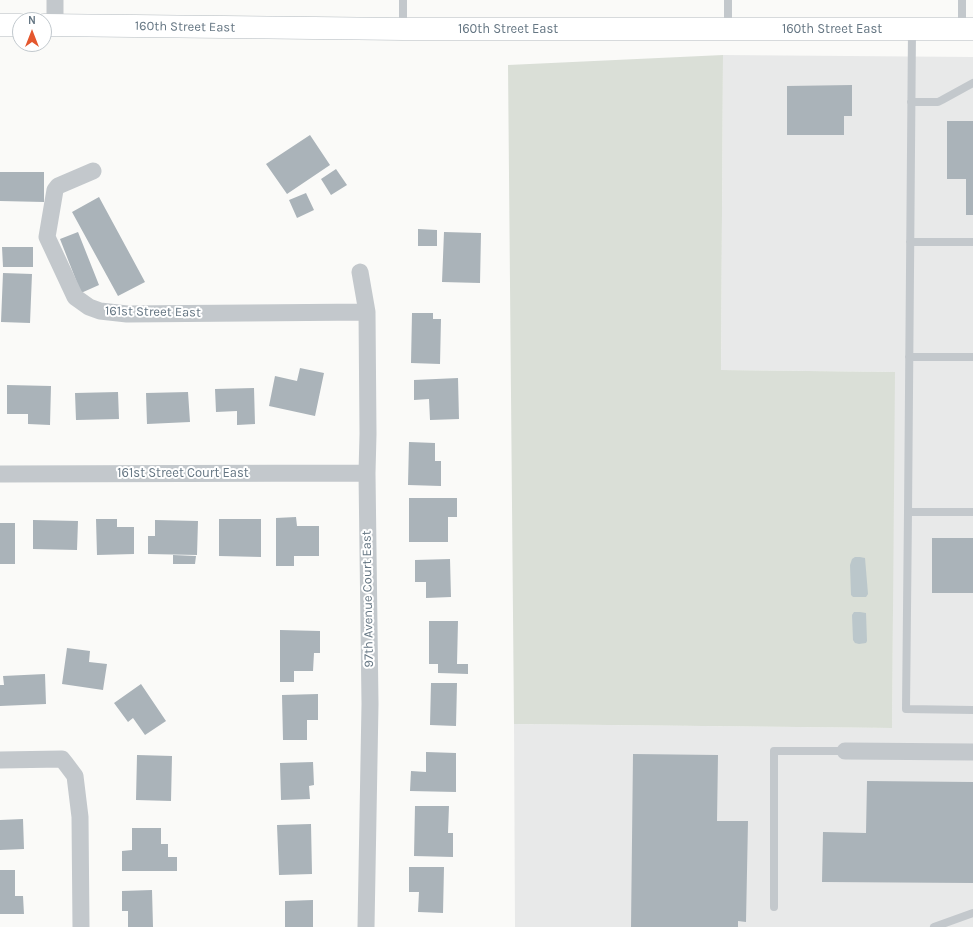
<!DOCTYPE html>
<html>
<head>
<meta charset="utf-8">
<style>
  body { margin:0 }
  #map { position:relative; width:973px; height:927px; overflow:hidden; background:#fafaf8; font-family:Karla,sans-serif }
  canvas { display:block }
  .north { position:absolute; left:12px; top:12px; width:40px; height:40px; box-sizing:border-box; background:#fff; border:1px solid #c1c8cd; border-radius:50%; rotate:0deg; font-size:11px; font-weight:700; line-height:16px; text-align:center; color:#657683 }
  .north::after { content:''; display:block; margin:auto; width:14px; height:18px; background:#e4572e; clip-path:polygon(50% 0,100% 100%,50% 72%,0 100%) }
</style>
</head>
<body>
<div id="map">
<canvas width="973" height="927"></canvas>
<div class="north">N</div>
</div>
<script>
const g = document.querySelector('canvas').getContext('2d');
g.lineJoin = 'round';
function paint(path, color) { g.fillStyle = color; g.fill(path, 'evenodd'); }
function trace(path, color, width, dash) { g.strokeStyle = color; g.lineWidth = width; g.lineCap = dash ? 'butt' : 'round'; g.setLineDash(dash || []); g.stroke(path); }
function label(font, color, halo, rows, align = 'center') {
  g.font = font + ' Karla,sans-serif'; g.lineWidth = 4; g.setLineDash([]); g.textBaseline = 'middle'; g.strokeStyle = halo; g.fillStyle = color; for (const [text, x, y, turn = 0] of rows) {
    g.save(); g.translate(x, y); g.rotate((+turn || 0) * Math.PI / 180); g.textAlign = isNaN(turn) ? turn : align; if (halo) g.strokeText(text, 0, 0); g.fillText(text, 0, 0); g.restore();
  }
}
paint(new Path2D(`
  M723,55L973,57V927H515L514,724L892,728L894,372L721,370Z`), '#e8e9e9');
paint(new Path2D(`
  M723,55L721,370L895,372L892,728L514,724L508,65Z`), '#dadfd7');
paint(new Path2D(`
  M855,557H860L865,558L868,594L866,597H853L851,595L850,565L852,559Z
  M854,612H860L866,613L867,641L866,643L859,644L855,643L853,640L852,615Z`), '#bbc7cb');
paint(new Path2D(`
  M852,85V116H844V135H787V86Z
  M947,121H973V215H966V179H947Z
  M310,135L330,165L287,194L266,164Z
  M336,169L347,185L331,195L321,179Z
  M0,172H44V202L0,201Z
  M306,193L314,210L297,218L289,200Z
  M99,197L145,282L118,296L72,212Z
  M418,229L437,230V246H418Z
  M78,232L99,285L81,293L60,239Z
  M444,232L481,233L480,283L442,282Z
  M2,247H33V267H3Z
  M3,273L32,274L30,323L1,322Z
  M412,313H433V319H441L440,364L411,363Z
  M300,368L324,373L315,416L269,406L275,376L297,381Z
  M458,378L459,419L430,420L429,399L414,400V380Z
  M7,385L51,386L50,425L28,424V414H7Z
  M254,388L255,424L237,425V411L216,412L215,389Z
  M118,392L119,419L76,420L75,393Z
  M188,392L190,422L147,424L146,393Z
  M409,442L435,443V461H441V486L408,485Z
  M409,498H457V517H448V542H409Z
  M296,517L297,526H319V556H294V566H276V518Z
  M96,519H117V527H134V554L97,555Z
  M219,519H261V557L219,556Z
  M33,520L78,521L77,550L33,549Z
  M155,520L198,521L197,555L148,554V536H155Z
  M0,523H15V564H0Z
  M932,538H973V593H932Z
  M173,555L196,556L195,564H173Z
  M450,559L451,597L426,598V582H415V560Z
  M429,621H458L457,664H468V674L438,673V664H429Z
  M280,630L320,631V653H314L313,671H294V682H280Z
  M67,648L90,651L89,662L107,664L103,690L62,684Z
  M45,674L46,704L0,706V685H4L3,676Z
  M431,683H457L456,726L430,725Z
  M141,684L166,721L145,735L133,718L128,722L114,703Z
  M318,694V720H307V740H283L282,695Z
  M426,752L456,753V792L410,791L411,771L426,772Z
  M633,754L718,755L717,821H748L746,922L738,921V927H631Z
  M137,755L172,756L171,801L136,800Z
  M313,762L314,785L309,786L310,799L281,800L280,763Z
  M867,781L973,782V883L822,882L823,832L866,833Z
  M415,806H449L448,833H453V857L414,856Z
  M23,819L24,849L0,850V820Z
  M311,824L312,874L279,875L277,825Z
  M132,828H161V844H168V857H177V871H122V851L132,850Z
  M409,867H444L443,913L418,912L419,892H409Z
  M0,870H15V896H23L24,914H0Z
  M152,890L153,927H128V911H122V891Z
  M313,900V927H285V901Z`), '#aab3b9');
const secondary = new Path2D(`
  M0,25H20
  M44,25L403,29H973`);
trace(secondary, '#b3babf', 23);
trace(new Path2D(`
  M403,0V29
  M728,0V28
  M962,29V0
  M912,30L908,512H973
  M911,102H938L942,100L973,83
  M910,242H973
  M909,357H973
  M908,512L906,709L973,710
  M774,907V751H845
  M934,927L973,913`), '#c3c8cc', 8);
trace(new Path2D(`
  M55,25V0
  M93,171L58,186L55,190L47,237L75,297L89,307L100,311L127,314L367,312
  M360,272L367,312L368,434L367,473L370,704L366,927
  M0,474L367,473
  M845,751L973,752
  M0,760L62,759L66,764L75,776L80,817L81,927`), '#c3c8cc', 17);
trace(secondary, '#fff', 22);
label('13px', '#657683', '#fff', [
  ["160th Street East",185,27,1],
  ["160th Street East",508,29],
  ["160th Street East",832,29],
  ["161st Street East",153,312,1],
  ["161st Street Court East",183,473],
  ["97th Avenue Court East",368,599,-91]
]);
</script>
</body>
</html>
